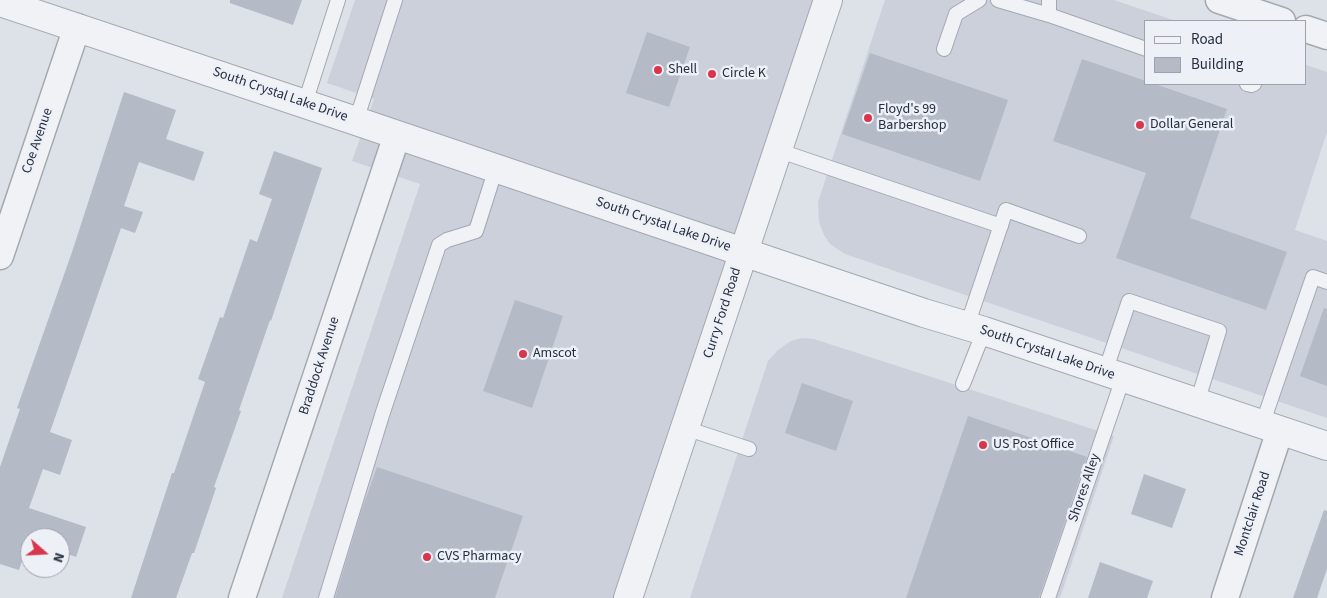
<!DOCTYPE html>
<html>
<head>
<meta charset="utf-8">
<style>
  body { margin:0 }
  #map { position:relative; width:1327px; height:598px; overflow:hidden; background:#dde1e8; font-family:"Source Sans 3",sans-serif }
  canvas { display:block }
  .legend { position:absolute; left:1144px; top:20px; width:162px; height:65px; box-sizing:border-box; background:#edf0f6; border:1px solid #9da2ad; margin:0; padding:6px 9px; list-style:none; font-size:15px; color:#252e40 }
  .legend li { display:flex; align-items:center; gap:10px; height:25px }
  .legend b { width:25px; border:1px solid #9da2ad }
  .north { position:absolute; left:20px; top:528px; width:50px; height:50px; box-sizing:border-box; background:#edf0f6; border:1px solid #9da2ad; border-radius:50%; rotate:109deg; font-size:14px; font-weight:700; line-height:20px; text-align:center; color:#252e40 }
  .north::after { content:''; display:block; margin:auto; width:18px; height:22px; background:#d9364b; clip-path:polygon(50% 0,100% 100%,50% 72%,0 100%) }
</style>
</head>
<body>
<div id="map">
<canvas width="1327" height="598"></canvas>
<ul class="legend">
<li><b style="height:6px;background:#f0f2f6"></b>Road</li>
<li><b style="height:14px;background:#b4bac6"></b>Building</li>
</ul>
<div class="north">N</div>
</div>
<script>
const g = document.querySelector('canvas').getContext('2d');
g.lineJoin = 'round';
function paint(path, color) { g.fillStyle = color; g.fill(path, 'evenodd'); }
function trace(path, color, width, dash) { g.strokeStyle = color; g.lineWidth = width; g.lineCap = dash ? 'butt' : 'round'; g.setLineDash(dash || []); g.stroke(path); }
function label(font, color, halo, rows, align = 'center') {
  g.font = font + ' "Source Sans 3",sans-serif'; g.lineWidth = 5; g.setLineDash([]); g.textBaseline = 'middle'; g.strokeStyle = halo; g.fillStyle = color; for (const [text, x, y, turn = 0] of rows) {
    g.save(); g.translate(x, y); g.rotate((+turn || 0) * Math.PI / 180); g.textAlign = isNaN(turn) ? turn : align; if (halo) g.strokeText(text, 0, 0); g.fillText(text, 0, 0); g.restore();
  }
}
paint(new Path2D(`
  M355,0H827L626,598H282L420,184L352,161L374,99L327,83Z
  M885,0H1114L1176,21H1146V84H1306V65L1327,72V132L1295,230L1327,241V418L845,254L830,244L824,235L819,222L818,202Z
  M802,338L814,339L1114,436L1060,598H690L768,361L778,350L791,341Z`), '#cbd0db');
paint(new Path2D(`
  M230,0H302L293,25L230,3Z
  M647,32L690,47L669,107L626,93Z
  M870,53L1008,100L980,181L842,134Z
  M1082,59L1146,81V84H1155L1227,109L1190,218L1287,252L1266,310L1116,258L1146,173L1053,141Z
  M124,92L176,110L166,139L204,152L194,181L139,162L124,206L143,212L135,233L121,228L50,432L72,440L60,475L43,469L29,508L86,527L76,557L60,551V538H30V541L29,540L19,570L0,564V467L20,409L17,408L72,252Z
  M274,151L322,168L271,321L270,320L239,410L241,411L214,487L216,488L194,553H192L176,598H131L172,473H174L205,382L198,379L220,317L223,318L250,239L257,242L272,199L259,194Z
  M515,300L563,316L532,408L483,391Z
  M1324,308L1327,309V386L1300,376Z
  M802,383L853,401L836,451L785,433Z
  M968,416L1087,457L1039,598H906Z
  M377,467L523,516L495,598H335L361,512Z
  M1144,474L1186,489L1172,528L1131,514Z
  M1324,510L1327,511V569L1317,598H1293Z
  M1100,562L1153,581L1147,598H1088Z`), '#b4bac6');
const service = new Path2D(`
  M998,0L1049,15
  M1049,0V15L1146,49
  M944,49L956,14L979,0
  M1247,84L1251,85L1254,84
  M305,103L338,0
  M356,121L395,0
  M777,150L1001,226
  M967,326L1006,210L1079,236
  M1105,372L1129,301L1219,331L1197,403
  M963,384L984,331
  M1262,425L1313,277L1327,282
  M685,428L749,449
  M326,598L383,412L439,245L447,240L476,231L496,168
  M1048,598L1123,378`);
const minor = new Path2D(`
  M1219,0L1282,21
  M1306,29L1327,36
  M0,256L77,27
  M242,598L397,135
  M1225,598L1280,430`);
const tertiary = new Path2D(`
  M0,2L356,121L743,252L924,313L984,331L1327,446
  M628,598L828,0`);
trace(service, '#a2a8b2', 16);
trace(minor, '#a2a8b2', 29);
trace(tertiary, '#a2a8b2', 30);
trace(service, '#f0f2f6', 14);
trace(minor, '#f0f2f6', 26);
trace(tertiary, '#f0f2f6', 28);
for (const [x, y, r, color] of [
  [658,70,5,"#d9364b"],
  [712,74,5,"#d9364b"],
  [868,118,5,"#d9364b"],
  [1140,125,5,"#d9364b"],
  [523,354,5,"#d9364b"],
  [983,445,5,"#d9364b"],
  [427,557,5,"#d9364b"]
]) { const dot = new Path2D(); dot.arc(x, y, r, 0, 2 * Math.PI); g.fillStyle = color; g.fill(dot); trace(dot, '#edf0f6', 2); }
label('14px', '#252e40', '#edf0f6', [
  ["Shell",668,70],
  ["Circle K",722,74],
  ["Floyd's 99",878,110],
  ["Barbershop",878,126],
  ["Dollar General",1150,125],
  ["Amscot",533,354],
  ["US Post Office",993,445],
  ["CVS Pharmacy",437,557]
], 'left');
label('14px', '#252e40', '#edf0f6', [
  ["South Crystal Lake Drive",280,95,19],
  ["Coe Avenue",38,141,-71],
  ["South Crystal Lake Drive",663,225,19],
  ["Curry Ford Road",723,313,-72],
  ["South Crystal Lake Drive",1047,353,19],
  ["Braddock Avenue",320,366,-72],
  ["Shores Alley",1085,488,-71],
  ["Montclair Road",1253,514,-72]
]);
</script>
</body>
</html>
